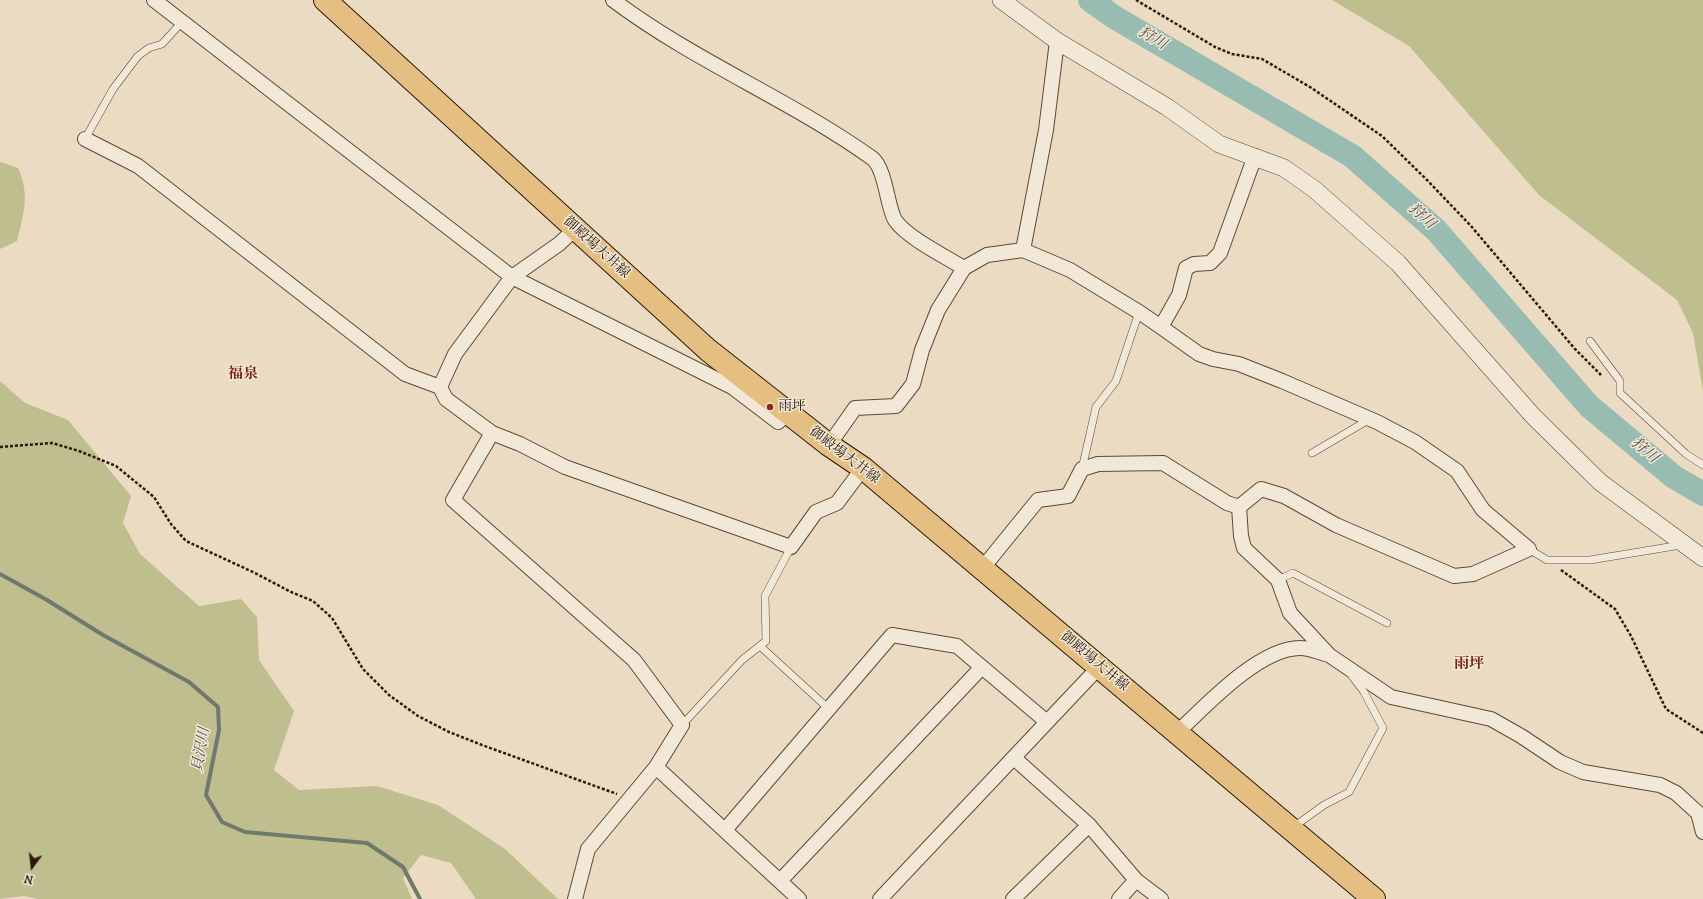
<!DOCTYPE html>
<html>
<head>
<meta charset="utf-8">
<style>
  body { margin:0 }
  #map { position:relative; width:1703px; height:899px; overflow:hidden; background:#eadbc2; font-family:"IM FELL DW Pica",serif }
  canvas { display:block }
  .north { position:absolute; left:12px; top:847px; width:40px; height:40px; -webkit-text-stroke:3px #f1e8d7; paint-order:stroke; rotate:195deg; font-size:11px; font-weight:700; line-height:16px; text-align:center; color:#2e1809 }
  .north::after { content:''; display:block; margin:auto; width:14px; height:18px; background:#2e1809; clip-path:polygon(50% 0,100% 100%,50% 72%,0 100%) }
</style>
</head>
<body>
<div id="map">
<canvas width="1703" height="899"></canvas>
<div class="north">N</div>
</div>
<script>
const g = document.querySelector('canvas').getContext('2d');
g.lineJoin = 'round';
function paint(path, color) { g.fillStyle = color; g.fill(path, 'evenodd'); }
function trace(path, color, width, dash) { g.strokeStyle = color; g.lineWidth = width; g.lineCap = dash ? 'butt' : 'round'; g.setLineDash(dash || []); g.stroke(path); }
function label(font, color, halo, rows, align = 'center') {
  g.font = font + ' "IM FELL DW Pica","Noto Serif JP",serif'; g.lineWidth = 3; g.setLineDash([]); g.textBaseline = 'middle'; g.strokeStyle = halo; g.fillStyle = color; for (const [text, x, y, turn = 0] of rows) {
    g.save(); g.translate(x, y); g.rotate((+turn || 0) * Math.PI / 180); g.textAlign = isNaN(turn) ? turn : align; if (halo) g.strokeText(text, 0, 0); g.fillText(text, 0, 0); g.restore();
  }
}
paint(new Path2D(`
  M1332,0H1703V391L1693,333L1677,300L1539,195L1409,46Z
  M0,162L18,168C30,194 24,214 17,241L0,249Z
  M0,381L25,403L68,420L131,496L123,523L140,554L199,606L241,599L257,617L259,660L294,711L274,770L299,790L377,786L438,805L505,849L558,899H476L451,863L421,855L403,878L412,899H37L24,896L0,899Z`), '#bfbe8e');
trace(new Path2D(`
  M0,574L47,600L103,635L189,682L218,707L219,730L206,795L222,822L245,832L367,843L403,867L420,899`), '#6e7a6e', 4);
trace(new Path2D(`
  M1090,0L1114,17L1352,156L1436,230L1589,406L1674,477L1703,494`), '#98bbb2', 24);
const service = new Path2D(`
  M85,139L113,89L138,56L149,48L162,44L182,22
  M1590,341L1620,381V393L1686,454L1703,465
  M1312,453L1370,419
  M1082,469L1096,407L1116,381L1139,312
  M1529,549L1547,560H1590L1681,545
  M1278,580L1293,573L1387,623
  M760,646L829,709
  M682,725L742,660L766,641L765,596L791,547
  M1292,828L1324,805L1349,792L1383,728L1364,692L1352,676`);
const minor = new Path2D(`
  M154,0L512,277L732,387L778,422L788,413
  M613,0C694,61 789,99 872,158C886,169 887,207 895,220C906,237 946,257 964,268
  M85,139L138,166L405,374L440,387L446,399L492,433L520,444L565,467L791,547L816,512L837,503L863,468
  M1023,250L1046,130L1057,41
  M1161,327L1199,354L1213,359L1239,364L1282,381L1377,422L1415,442L1457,471L1483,510L1529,549L1473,574L1454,576L1336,525L1284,496L1261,489L1239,507
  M440,387L455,354L512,277L559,244L575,229
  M492,433L453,500L634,660L682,725L656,767L588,849L575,899
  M829,445L855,408L896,406L913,384L922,350L938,310L964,268L987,255L1023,250L1070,270L1139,312L1161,327L1179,295L1186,268L1194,264L1210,263L1220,253L1255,156
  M1239,507L1241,536L1244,548L1278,580L1290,613L1329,655L1391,697L1491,719L1521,736L1560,762L1583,772L1660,785L1676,793L1698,813L1703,832
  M981,570L1038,500L1068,496L1082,469L1098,464L1163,463L1227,503L1239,507
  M1176,734C1205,706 1260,647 1301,648C1310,648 1320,653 1329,655
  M1014,758L1089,825L1136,880L1161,899
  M656,767L799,899
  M725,830L892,635L957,646L1047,722
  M780,881L982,667
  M880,899L1100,666
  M1013,899L1089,825
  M1119,899L1136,880`);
const tertiary = new Path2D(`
  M1001,0L1057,41L1167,107L1219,144L1284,168L1314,189L1398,263L1533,416L1600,482L1703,558`);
const primary = new Path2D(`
  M325,0L708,350L829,445L863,468L1374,899`);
trace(service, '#5d4937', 8);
trace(minor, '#5d4937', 16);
trace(tertiary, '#5d4937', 18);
trace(primary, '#2e1809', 24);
trace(new Path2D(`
  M1136,0L1215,47L1232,54L1262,59L1310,87L1382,136L1428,181L1471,226L1575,349L1601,375
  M0,447L52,443L79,451L116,466L154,497L171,524L186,541L255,573L291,592L313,601L332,618L363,669L389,695L418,716L449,732L482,745L617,794
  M1561,570L1615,609L1631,636L1666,709L1703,733`), '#2e1809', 2.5, [3, 2]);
trace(service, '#f1e8d7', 7);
trace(minor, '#f1e8d7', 14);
trace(tertiary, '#f1e8d7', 17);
trace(primary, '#e5be81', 22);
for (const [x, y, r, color] of [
  [770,407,4,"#8f2418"]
]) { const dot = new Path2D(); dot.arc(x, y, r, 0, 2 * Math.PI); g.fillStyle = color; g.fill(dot); trace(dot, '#f1e8d7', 1.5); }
label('14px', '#2e1809', '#f1e8d7', [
  ["御殿場大井線",596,248,42],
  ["御殿場大井線",844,456,37],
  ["御殿場大井線",1094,662,40]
]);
label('14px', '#2e1809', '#f1e8d7', [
  ["雨坪",778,407]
], 'left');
label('italic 15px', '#535144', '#f1e8d7', [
  ["狩川",1152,39,30],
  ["狩川",1421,217,42],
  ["狩川",1644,451,40],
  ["貝沢川",202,750,-80]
]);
label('bold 15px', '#7a1f14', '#f1e8d7', [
  ["福泉",243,375],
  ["雨坪",1469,665]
]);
</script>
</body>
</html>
